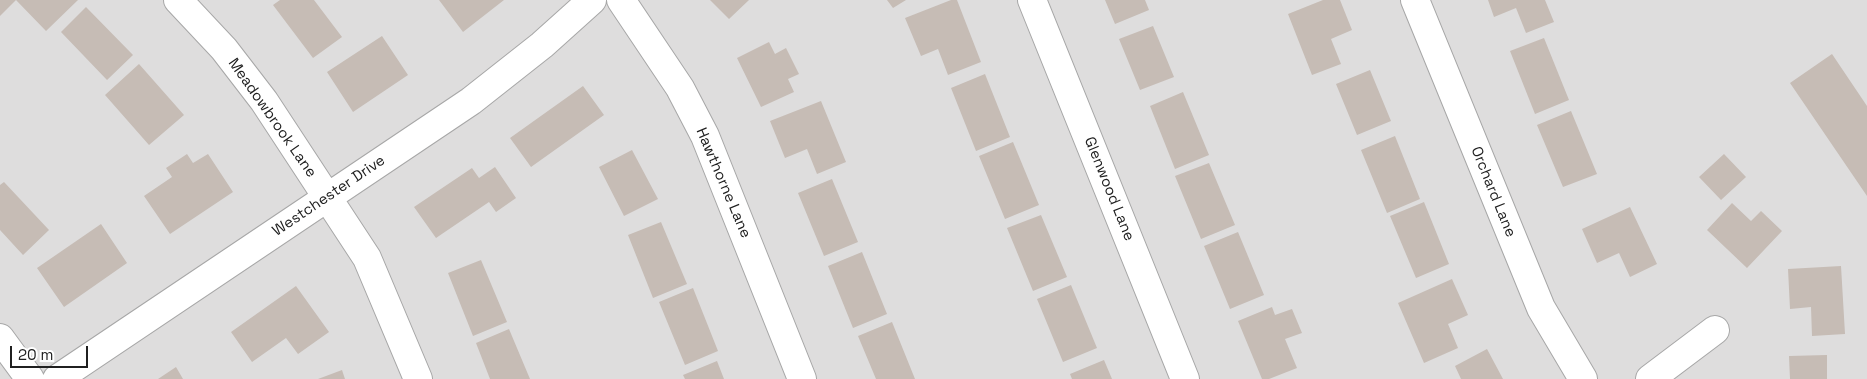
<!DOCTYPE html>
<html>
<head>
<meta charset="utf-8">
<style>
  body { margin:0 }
  #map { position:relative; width:1867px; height:379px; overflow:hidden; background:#f1ede6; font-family:"Space Grotesk",sans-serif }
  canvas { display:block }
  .scale { position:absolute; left:10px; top:346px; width:78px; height:22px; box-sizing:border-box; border:2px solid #202020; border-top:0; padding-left:6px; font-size:15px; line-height:18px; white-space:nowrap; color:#202020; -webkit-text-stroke:4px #fff; paint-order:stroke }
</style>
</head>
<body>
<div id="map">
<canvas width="1867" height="379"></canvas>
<div class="scale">20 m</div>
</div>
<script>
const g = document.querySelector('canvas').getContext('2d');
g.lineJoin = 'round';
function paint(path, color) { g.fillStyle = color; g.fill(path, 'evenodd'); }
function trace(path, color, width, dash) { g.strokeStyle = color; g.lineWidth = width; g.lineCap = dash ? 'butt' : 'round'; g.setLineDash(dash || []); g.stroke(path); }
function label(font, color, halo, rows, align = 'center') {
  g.font = font + ' "Space Grotesk",sans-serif'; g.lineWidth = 4.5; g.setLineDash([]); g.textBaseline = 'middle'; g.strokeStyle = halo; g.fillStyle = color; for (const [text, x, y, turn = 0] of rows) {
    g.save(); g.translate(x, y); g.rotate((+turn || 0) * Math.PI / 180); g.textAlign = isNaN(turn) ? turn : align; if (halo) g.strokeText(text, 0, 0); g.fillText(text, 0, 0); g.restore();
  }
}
paint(new Path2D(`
  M0,0H1867V379H0Z`), '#dedddd');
paint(new Path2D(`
  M0,0H16L0,16Z
  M16,0H78L46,31Z
  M280,0H314L342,37L313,58L273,5Z
  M439,0H504L463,32Z
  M710,0H749L729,19Z
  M887,0H906L893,8Z
  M951,0H957L981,62L948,75L938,49L921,56L905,18Z
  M1105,0H1145L1149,10L1115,24Z
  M1323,0H1340L1352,30L1331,39L1341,64L1312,75L1288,14Z
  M1488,0H1545L1554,22L1526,33L1516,8L1494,17Z
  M86,7L133,55L107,80L61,32Z
  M1153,26L1174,77L1140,90L1119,39Z
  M382,36L408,75L353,112L327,72Z
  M1544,38L1569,100L1535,114L1510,51Z
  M769,42L775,54L786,48L799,74L788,79L794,92L761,107L737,58Z
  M1832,54L1867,106V196L1790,83Z
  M139,64L184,115L149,145L105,95Z
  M1370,70L1391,121L1357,135L1336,84Z
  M985,74L1010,137L976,151L951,88Z
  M583,86L604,115L531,167L510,138Z
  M1183,92L1209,155L1175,169L1150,106Z
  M821,101L846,162L817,174L807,149L785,158L770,121Z
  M1571,111L1597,174L1563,187L1537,125Z
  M1395,136L1420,199L1387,213L1361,150Z
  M1013,142L1039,205L1005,219L979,156Z
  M632,150L658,199L624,216L599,167Z
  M187,154L193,163L208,154L233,192L170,234L144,196L172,177L166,168Z
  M1724,154L1746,177L1721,200L1699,177Z
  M1209,163L1235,225L1201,239L1175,176Z
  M495,167L516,198L496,212L489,202L436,238L414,207L472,168L479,178Z
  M832,179L858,242L824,256L798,193Z
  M4,182L49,230L23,255L0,230V185Z
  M1424,202L1449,264L1416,278L1390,216Z
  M1732,203L1751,221L1761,211L1782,231L1747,268L1707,230Z
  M1630,207L1657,264L1630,277L1619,253L1597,263L1582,229Z
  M1041,215L1067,277L1033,291L1007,228Z
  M661,222L687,284L653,298L628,235Z
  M101,224L127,263L64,307L37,268Z
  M1238,232L1264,295L1230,309L1204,246Z
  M862,252L887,314L853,328L828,266Z
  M481,260L507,322L473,336L448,273Z
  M1841,266L1845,334L1812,336L1811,307L1790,309L1788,269Z
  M1452,279L1468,315L1448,324L1458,348L1424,363L1398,303Z
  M1071,285L1097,348L1063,362L1037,299Z
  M296,286L329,332L298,354L286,338L252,362L231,332Z
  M693,288L718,351L685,365L659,302Z
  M1272,307L1275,315L1292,309L1302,333L1285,339L1297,368L1269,379H1262L1238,321Z
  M892,322L915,379H876L858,336Z
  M509,329L530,379H490L476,343Z
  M1487,349L1503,379H1461L1455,366Z
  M1827,355V379H1790L1789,356Z
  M1104,360L1112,379H1072L1070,374Z
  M717,361L724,379H685L683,375Z
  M176,367L183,379H158Z
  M342,370L345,379H318Z`), '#c6bcb5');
const minor = new Path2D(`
  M178,0L224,49L264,101L367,258L418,379
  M621,0L680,88L705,136L802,379
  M1032,0L1185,379
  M1415,0L1541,308L1583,379
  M0,338L30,379
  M57,379L471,101L542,45L592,0
  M1650,379L1715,330`);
trace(minor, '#a7a7a7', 30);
trace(minor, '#fff', 28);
label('15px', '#202020', '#fff', [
  ["Meadowbrook Lane",272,118,55],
  ["Hawthorne Lane",723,183,67],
  ["Glenwood Lane",1109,189,68],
  ["Orchard Lane",1493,192,68],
  ["Westchester Drive",329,196,-34]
]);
</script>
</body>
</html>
